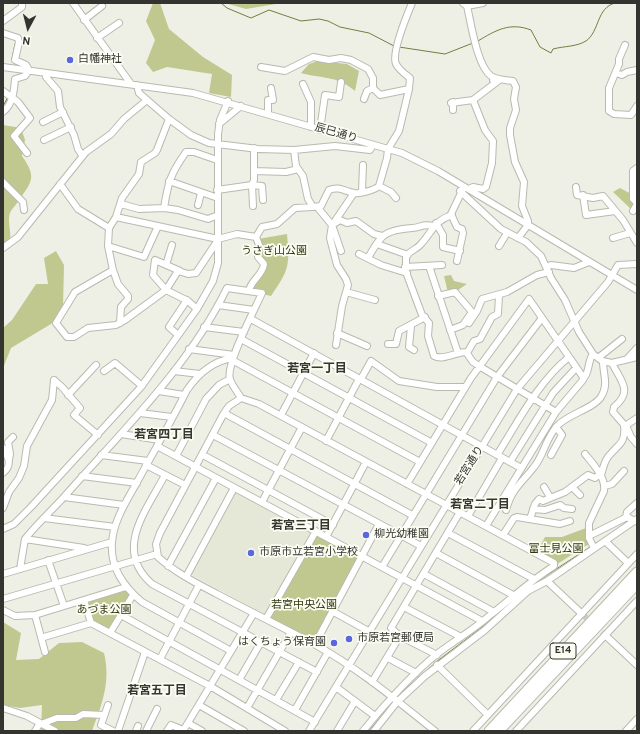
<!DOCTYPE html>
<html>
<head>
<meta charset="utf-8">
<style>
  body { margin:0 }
  #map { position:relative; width:640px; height:734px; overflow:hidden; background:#eef0e6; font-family:Overpass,sans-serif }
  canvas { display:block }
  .frame { position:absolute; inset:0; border:4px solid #333430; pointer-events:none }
  .north { position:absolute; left:8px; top:8px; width:40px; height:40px; -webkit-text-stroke:3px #fbfdf3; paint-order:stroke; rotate:187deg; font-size:11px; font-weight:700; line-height:16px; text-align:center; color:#333430 }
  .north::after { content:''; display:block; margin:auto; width:14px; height:18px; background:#333430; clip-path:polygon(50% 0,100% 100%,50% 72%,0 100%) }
</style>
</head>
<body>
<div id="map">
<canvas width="640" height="734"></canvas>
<div class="frame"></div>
<div class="north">N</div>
</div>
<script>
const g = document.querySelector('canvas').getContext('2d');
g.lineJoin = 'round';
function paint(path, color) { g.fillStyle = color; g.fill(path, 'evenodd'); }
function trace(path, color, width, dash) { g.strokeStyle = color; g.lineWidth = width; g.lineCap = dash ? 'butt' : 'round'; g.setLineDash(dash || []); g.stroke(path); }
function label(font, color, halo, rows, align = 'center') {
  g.font = font + ' Overpass,"Noto Sans JP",sans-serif'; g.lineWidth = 3.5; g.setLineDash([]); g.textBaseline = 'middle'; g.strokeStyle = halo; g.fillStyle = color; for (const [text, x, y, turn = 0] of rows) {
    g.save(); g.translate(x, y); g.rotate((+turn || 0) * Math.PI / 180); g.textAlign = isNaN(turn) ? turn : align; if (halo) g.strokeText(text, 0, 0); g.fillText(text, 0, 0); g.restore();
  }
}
paint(new Path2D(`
  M235,491L311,531L266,615L190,574Z`), '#e5e8d6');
paint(new Path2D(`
  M153,3H160L169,29L203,57L232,75L231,97L209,93L212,74L167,67L153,72L146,63L155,40L146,21Z
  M225,3H282L246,9Z
  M318,61L347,64L359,71L355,91C337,75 321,79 301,73L309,64Z
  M3,125L21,128L25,140L22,156C38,179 31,182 17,203C15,206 11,210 10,213C6,226 17,240 3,252Z
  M620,188L633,195L637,203L633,211L613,192Z
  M287,234C290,266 289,270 271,296L249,291L263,269L258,257V239Z
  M56,251L64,265L63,307L51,324L11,348L3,368V328L12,320L36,284H48L44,258Z
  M451,275L454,281L467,284L455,292L448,293L444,276Z
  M586,528V537L589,544L554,566L536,553L545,537H562Z
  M316,531L362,556L315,644L266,619Z
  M124,590L130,594V597L110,629L108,630L93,622L87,602Z
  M3,622L21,633L16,660L39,659L59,643L82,642L104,653C111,682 102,704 92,731H41L42,705L20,708L3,705Z`), '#c0c88f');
trace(new Path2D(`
  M221,3L227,8L251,18L269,10L301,21L319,19L328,21L340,27L369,33L394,46
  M478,41C496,30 510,22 531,30L540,47L551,53L553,49C564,46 576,47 586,41C600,31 596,8 615,3
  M399,47L445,54L473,43
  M12,59L15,44
  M3,106L8,97
  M595,544L609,535
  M535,583L590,547
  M436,662L485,625L507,605
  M396,698L434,664
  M369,731L392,704`), '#767c3e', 1);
trace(new Path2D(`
  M582,614L605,635`), '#c9cac2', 6, [6, 3]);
const minor = new Path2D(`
  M73,3L131,84
  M463,3L467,6C471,23 477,66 491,76C497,80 506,80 513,81L516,87L514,99L516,110L510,128V135L515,162L524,182L522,206L528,221V225L518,238
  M467,6L483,3
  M84,20L102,6
  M3,21L22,7V3
  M3,33L18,38L19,42L15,60L26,65L29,70L25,76L15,79C14,91 13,104 3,112
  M97,38L119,23
  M625,45L619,59V64L609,88V111L614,114L631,115L637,106
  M3,67L193,93L402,153L438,171L637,290
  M261,67L285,71L313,57L329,60L341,58L351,60L368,69L373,78V88L367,91L364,99
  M45,73L46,77L58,91L60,107L74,135L78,149L82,155
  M616,73L622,75L627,72L637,70
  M303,84L311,102V127
  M137,85L139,93L169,119L191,135L209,143L258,149L294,150L335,146L370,150L373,145
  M373,88L380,95L409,89
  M3,91L18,102L30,118L14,136L27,153
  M473,100L498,81L493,80
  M451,103L473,100L485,130L493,141L492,163L486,187L483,189L473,187L469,189
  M453,110V102
  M268,114V100H273L271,88
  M43,122L63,112
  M219,124L241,106
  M320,130L325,95L339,97L341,82
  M44,140L71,127
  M294,150L296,166L303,176L308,199L313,207L321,206L329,190C339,186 344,191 354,193C360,194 375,190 379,186L387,158L388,149L399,131L409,89L410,78C405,74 399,70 396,64C391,53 407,15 412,3
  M637,168L633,171V199L637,203
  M254,171L286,172L298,169
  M169,181L218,198
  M3,182L23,202L24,210
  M60,184L78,209L109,228
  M379,186L391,192L396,198
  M576,187L577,195L593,198L603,196L623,220L637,243
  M217,190L252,185L254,180V148
  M362,191L363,165
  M460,191L501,229L526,242L541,256L551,278L565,300L579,332L593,354L602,361L612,363L637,357
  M583,195L586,215L615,211
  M121,204L139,209L164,208L178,210L208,219L218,215
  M198,205L201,193
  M253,206L252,185L262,186L263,200
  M164,208C168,182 171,173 186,152H194L217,160
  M318,208L332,225L341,251
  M633,211L637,204
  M452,215C435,220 432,232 421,244C417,249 410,251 406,256V272L422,315L429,323L428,336L434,356C443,361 456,352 466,352L473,362L479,366L556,412
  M116,217L218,239L237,234L256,237L262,227L277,224L295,208L313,207
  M335,221L354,193
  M436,223L443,235V247L460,251
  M613,238L630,233
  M377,244L408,255
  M108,246L144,257L158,226
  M499,246L507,233
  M3,248L18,237L86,152L111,134L124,119L147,100
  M359,254L381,265L407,273
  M368,258C381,235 384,230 412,228C421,228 422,223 433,226
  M457,261L463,233L462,229L457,227L451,214L463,189
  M166,265L172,245
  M429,266L458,353
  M405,267L442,265
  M546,267L551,265L574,268L589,262
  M113,270L75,292L56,323L67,337H74L88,328L116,325L125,320L166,290L178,271L188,274L196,273L218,240
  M180,271L155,260L153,275L166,290L188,301L197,309
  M249,291C250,281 263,275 264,264L258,257L259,245L256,237
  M346,292L375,300
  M438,296L455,292L472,312L463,325L450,330
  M218,305L254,310
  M251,319L521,468
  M120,323L121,307L128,299V296L118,284L113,270L108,246L109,228L116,217L122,198L139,174L141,162L155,153L157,150L169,119
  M469,323L477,311L482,299L507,292L537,275L549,272
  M411,326L409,347L414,350
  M204,327L244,332
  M337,333L367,346
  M178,335L169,327L187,300
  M241,339L432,443
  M388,344H396L399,331L425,317
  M336,345L342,306L348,285L346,279L337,265L332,246L330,238L332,225L340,220L347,223L356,221L374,234L382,236
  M189,349L234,355
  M467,353L474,341L480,339L492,317L498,314L499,295
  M598,358L622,339
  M627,359L637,348
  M232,360L420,462
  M612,363C620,380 634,391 614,407L613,412L627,428L631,437L637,444
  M104,371L115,363L142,386
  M174,371L200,374
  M361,379L371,361L399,381L437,387H465
  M583,379C590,373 587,362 593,354
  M54,380L62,387L80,408L74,415L98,435
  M159,391L184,395
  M68,395L96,365
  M140,413L172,417
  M224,413L412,515
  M281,415L314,353
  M625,426L637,418
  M121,434L160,440
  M213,435L421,546
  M326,441L359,379
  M157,446L482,621
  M3,448C8,457 13,465 3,473
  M585,454C593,464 606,477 604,491L589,523V538L594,548
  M101,455L148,461
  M203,455L333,525
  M497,455C518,422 538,382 569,357
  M551,455L562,435L556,427
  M176,456L206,399L219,385L230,379
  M9,460L10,454L8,442L13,437
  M510,462L553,393L576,368
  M146,465L185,485
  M165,475C146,511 113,550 152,584L317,672
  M601,475C603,469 604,462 608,457C618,444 626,444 624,426
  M82,476L137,483
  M407,484L471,378L529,299L583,377V380L556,412L486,526
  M605,486L612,484L624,471
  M544,487L550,497
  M572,487L580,495
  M64,497L124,505
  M262,502L302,427
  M3,508L9,492L19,478L24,466L27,446L52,400L54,380
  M533,509L545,510L560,505L564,508L572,509
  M506,510C512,488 521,484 534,467C544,455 546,437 558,425C569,414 594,408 601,397C609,384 603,375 603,361
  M468,516L502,458
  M626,517L627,512L637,503
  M44,518L115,527
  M530,519L535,504L539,499L543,501L565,492L588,475L595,478L600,474
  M3,529L14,524L31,507L141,387L197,309L213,281L218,263V134L220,120L228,101
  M448,533L534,579
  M503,535L514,518L517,517L560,524L570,521
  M589,536L627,517L635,521
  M326,537L366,462
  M25,539L84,548
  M605,541L628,563
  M436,553L513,595
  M48,560L64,606
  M168,566L216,478
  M382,567L497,377L542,318
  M20,569L25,539C37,524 51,511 64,497C122,431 188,368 227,288L262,293C255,309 225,365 230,379C232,386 238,392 241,398
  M3,574L112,542
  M424,574L494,612
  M186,577L234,488
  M547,581L582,614
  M3,599L157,554
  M84,600L91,623L210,686L285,731
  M404,607L461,637
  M3,610L15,616L35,615L126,587
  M332,611L370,632
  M35,615L41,637H44L91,623
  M121,615L315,722
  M266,619L316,531
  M110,633L133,595
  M605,635L637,665
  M41,637L45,652
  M315,644L379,524
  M231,651L142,602C124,587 110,568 112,543C113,522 126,502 136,484C153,453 171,422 187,390C198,374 212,361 233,358
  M437,655L400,636L391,628L460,512
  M388,658L416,673
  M160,659L199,585
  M437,665L488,715
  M239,680L261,642
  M372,682L400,636
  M336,687L375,716
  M276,700L299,662
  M108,705L101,725L113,731
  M199,705L244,731
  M3,708L27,716L55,731
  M247,708L291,632
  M295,710L328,652
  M188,723L202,731
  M41,724L57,718H76L83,714L104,715
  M35,731L40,723
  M118,731L145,652
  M136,731L138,726
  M146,731L157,709
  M167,731L171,725L183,730
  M183,731L254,613
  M309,731L517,389L608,282L618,265L637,264
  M337,731L355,701
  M363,731C385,704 410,676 437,654C454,641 473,630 489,616C511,599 530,581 554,566V563L259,404L241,398L229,406L224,413L160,533L156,544L158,557C176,573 196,583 217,594C249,611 282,627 314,644C358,668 396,700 435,731
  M374,731L397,702L425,676L485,630L528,591L547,581L637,519
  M473,731L637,554
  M516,731L637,601
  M626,731L637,719`);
const highway = new Path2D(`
  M489,731L637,572
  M499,731L637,584`);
trace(minor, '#b8bab0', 8);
trace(highway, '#b8bab0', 11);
trace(minor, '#fff', 6);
trace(highway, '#fff', 9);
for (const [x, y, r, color] of [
  [70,60,4,"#5c66dd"],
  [366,535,4,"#5c66dd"],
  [251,553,4,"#5c66dd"],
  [349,639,4,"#5c66dd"],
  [334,643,4,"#5c66dd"]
]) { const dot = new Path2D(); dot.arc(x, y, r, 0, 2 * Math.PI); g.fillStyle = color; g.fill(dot); trace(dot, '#fbfdf3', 1.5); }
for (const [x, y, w] of [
  [563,651,26]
]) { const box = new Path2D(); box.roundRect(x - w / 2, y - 8, w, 16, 3); g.fillStyle = '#fbfdf3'; g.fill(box); trace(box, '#333430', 1); }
label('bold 10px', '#333430', null, [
  ["E14",563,651]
]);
label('11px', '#333430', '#fbfdf3', [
  ["白幡神社",78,60],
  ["柳光幼稚園",374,535],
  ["市原市立若宮小学校",259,553],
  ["市原若宮郵便局",357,639],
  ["はくちょう保育園",326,643,"right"]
], 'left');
label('11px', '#333430', '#fbfdf3', [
  ["辰巳通り",336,134,16],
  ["若宮通り",470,466,-58]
]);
label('11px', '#31350f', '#fbfdf3', [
  ["うさぎ山公園",274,252],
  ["富士見公園",556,550],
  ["若宮中央公園",304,606],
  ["あづま公園",104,611]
]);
label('bold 12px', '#363730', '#fbfdf3', [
  ["若宮一丁目",317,370],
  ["若宮四丁目",164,436],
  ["若宮二丁目",480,506],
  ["若宮三丁目",301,527],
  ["若宮五丁目",157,692]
]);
</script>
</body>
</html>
